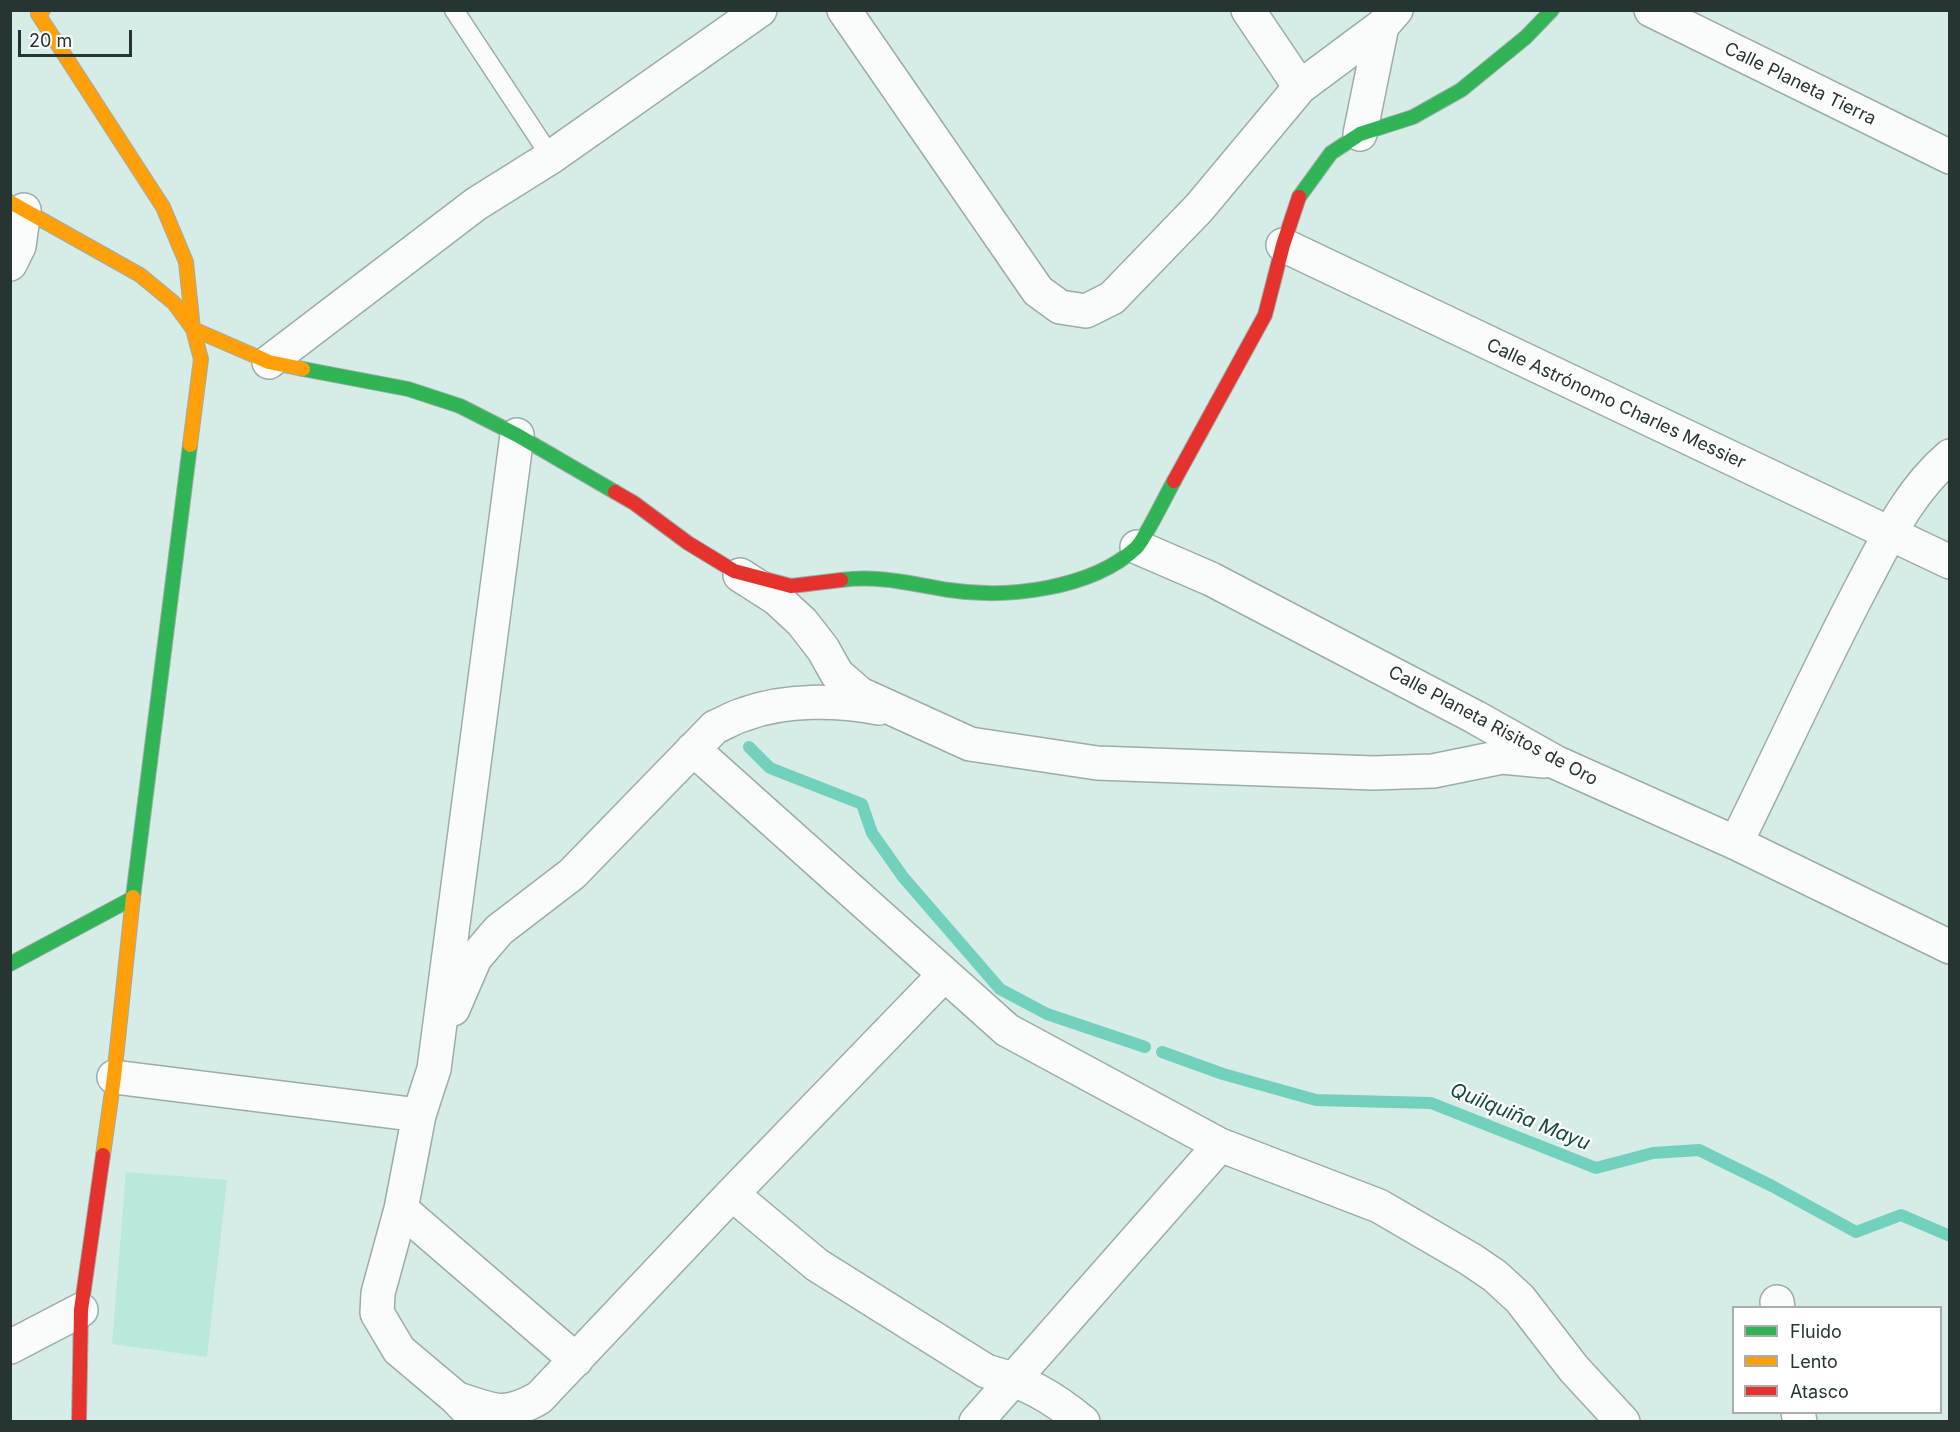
<!DOCTYPE html>
<html>
<head>
<meta charset="utf-8">
<style>
  body { margin:0 }
  #map { position:relative; width:1960px; height:1432px; overflow:hidden; background:#d6ece6; font-family:Inter,sans-serif }
  canvas { display:block }
  .frame { position:absolute; inset:0; border:12px solid #263531; pointer-events:none }
  .legend { position:absolute; left:1732px; top:1306px; width:210px; height:108px; box-sizing:border-box; background:#fff; border:2px solid #a8aead; margin:0; padding:8px 10px; list-style:none; font-size:18px; color:#263531 }
  .legend li { display:flex; align-items:center; gap:12px; height:30px }
  .legend b { width:30px; border:2px solid #a8aead }
  .scale { position:absolute; left:18px; top:30px; width:114px; height:27px; box-sizing:border-box; border:3px solid #263531; border-top:0; padding-left:8px; font-size:18px; line-height:21px; white-space:nowrap; color:#263531; -webkit-text-stroke:4px #fff; paint-order:stroke }
</style>
</head>
<body>
<div id="map">
<canvas width="1960" height="1432"></canvas>
<div class="frame"></div>
<ul class="legend">
<li><b style="height:8px;background:#30b455"></b>Fluido</li>
<li><b style="height:8px;background:#ff9f0a"></b>Lento</li>
<li><b style="height:8px;background:#e5322d"></b>Atasco</li>
</ul>
<div class="scale">20 m</div>
</div>
<script>
const g = document.querySelector('canvas').getContext('2d');
g.lineJoin = 'round';
function paint(path, color) { g.fillStyle = color; g.fill(path, 'evenodd'); }
function trace(path, color, width, dash) { g.strokeStyle = color; g.lineWidth = width; g.lineCap = dash ? 'butt' : 'round'; g.setLineDash(dash || []); g.stroke(path); }
function label(font, color, halo, rows, align = 'center') {
  g.font = font + ' Inter,sans-serif'; g.lineWidth = 4.5; g.setLineDash([]); g.textBaseline = 'middle'; g.strokeStyle = halo; g.fillStyle = color; for (const [text, x, y, turn = 0] of rows) {
    g.save(); g.translate(x, y); g.rotate((+turn || 0) * Math.PI / 180); g.textAlign = isNaN(turn) ? turn : align; if (halo) g.strokeText(text, 0, 0); g.fillText(text, 0, 0); g.restore();
  }
}
paint(new Path2D(`
  M126,1172L227,1180L207,1357L112,1344Z`), '#b8e9dc');
trace(new Path2D(`
  M749,747L770,768L862,804L872,833L903,877L1000,989L1047,1014L1145,1047
  M1162,1052L1223,1074L1316,1100L1431,1103L1596,1168L1653,1153L1699,1150L1772,1186L1856,1232L1901,1215L1950,1236`), '#71d1bd', 12);
const lane = new Path2D(`
  M454,10L551,157`);
const street = new Path2D(`
  M844,10L1038,291L1060,307L1086,311L1112,298L1199,208L1300,87L1382,26L1396,10
  M1248,10L1300,87
  M1651,10L1950,157
  M1360,134L1382,26
  M1283,245L1950,562
  M10,264L19,246L24,210
  M269,362L476,204L551,157L760,10
  M1137,547L1211,579L1475,717L1555,762L1736,843L1950,947
  M740,575L776,598L802,622L823,649L837,674L860,694L970,744L1097,763L1373,773L1433,771L1502,757L1544,761
  M693,749L1007,1030L1220,1145L1379,1206L1470,1259L1495,1276L1520,1299L1574,1369L1623,1422
  M1736,843C1778,758 1817,672 1861,588C1886,541 1908,492 1950,456
  M453,1009L475,958L499,930L572,874L715,727C725,723 734,717 745,714C786,699 836,700 879,708
  M114,1077L419,1115
  M732,1194L817,1265L986,1371C1026,1382 1051,1396 1083,1422
  M401,1209L576,1360
  M1777,1302L1778,1308
  M10,1347L81,1310
  M458,1399C495,1411 503,1418 539,1398L732,1194L944,975
  M1798,1412L1800,1422
  M479,1422L456,1398L399,1350L377,1313L378,1293L401,1209L419,1115L434,1069L517,435
  M976,1422L1220,1145`);
const fast = new Path2D(`
  M1299,197L1331,153L1360,134L1413,117L1461,90L1526,37L1552,10
  M303,369L408,389L460,406L517,435L615,492
  M841,580C880,575 911,584 949,590C1007,599 1091,589 1136,548C1145,539 1166,495 1174,481
  M133,897L190,445
  M10,964L133,898`);
const slow = new Path2D(`
  M43,10L38,14L163,207L186,262L193,329L201,359L190,445
  M10,202L140,275L174,303L193,329L269,362L303,369
  M103,1155L114,1077L133,897`);
const jam = new Path2D(`
  M1174,481L1265,315L1283,245L1299,197
  M615,492L634,503L688,543L734,571L791,586L841,580
  M79,1422L81,1310L103,1155`);
trace(lane, '#9cada8', 21);
trace(street, '#9cada8', 36);
trace(fast, '#9cada8', 16);
trace(slow, '#9cada8', 16);
trace(jam, '#9cada8', 16);
trace(lane, '#f9fcfb', 18);
trace(street, '#f9fcfb', 33);
trace(fast, '#30b455', 14);
trace(slow, '#ff9f0a', 14);
trace(jam, '#e5322d', 14);
label('18px', '#263531', '#fff', [
  ["Calle Planeta Tierra",1800,84,26],
  ["Calle Astrónomo Charles Messier",1616,404,25],
  ["Calle Planeta Risitos de Oro",1493,726,28]
]);
label('italic 20px', '#134a3f', '#fff', [
  ["Quilquiña Mayu",1520,1117,22]
]);
</script>
</body>
</html>
